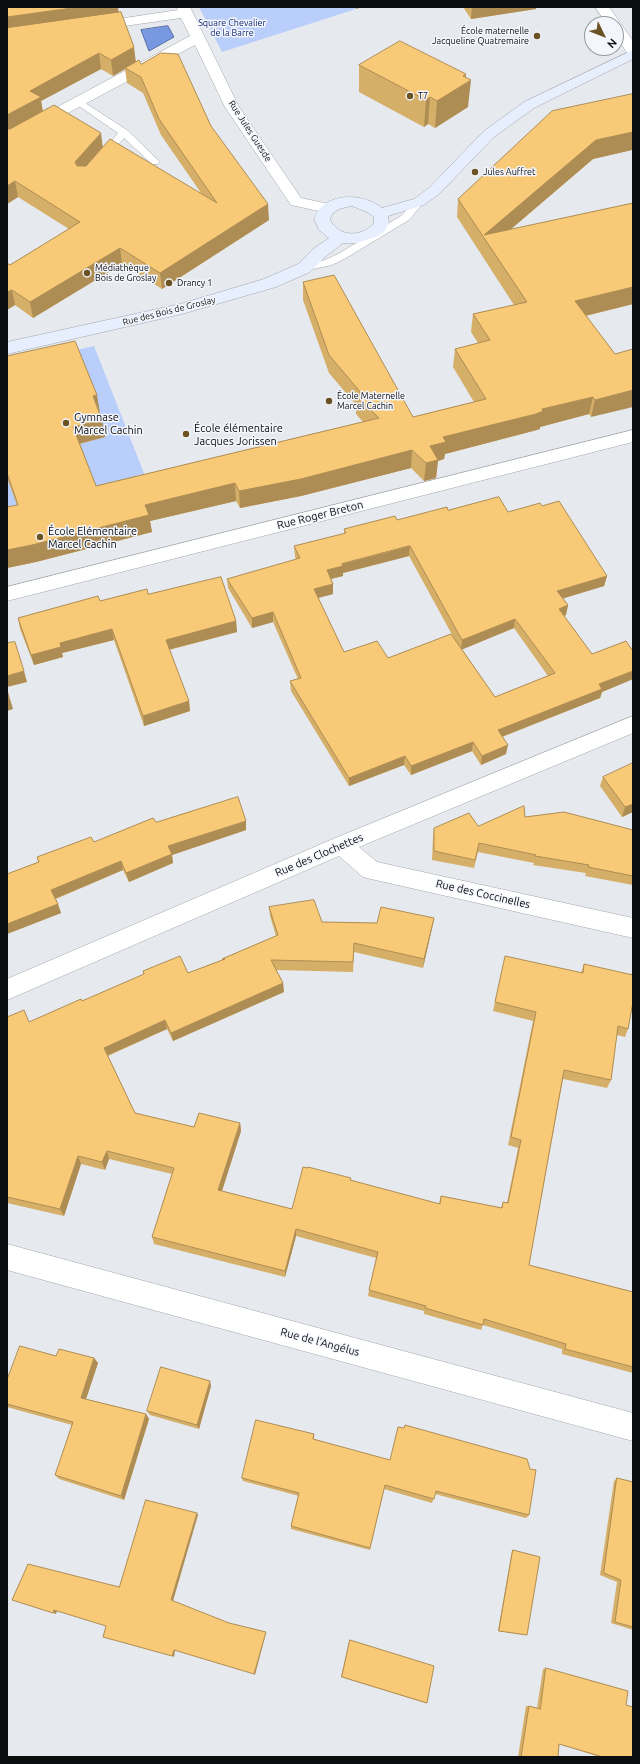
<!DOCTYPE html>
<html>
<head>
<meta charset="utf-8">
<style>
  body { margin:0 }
  #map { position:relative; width:640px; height:1764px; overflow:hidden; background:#e6e9ee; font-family:Ubuntu,sans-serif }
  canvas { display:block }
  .frame { position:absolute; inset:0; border:8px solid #0c0d0f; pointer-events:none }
  .north { position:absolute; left:584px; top:16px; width:40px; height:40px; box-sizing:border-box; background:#f3f6fc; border:1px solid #97999d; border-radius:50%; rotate:133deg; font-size:11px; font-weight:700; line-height:16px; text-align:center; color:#0c0d0f }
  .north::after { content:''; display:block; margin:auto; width:14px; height:18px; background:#6a5222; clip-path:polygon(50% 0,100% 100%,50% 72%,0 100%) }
</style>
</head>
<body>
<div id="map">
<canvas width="640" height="1764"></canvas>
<div class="frame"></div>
<div class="north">N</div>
</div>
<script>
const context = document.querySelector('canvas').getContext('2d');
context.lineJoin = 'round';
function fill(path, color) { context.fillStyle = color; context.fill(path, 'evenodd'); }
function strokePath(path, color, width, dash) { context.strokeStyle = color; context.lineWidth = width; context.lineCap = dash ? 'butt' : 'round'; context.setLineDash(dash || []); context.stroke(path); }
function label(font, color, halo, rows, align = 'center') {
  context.font = font + ' Ubuntu,sans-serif'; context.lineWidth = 3; context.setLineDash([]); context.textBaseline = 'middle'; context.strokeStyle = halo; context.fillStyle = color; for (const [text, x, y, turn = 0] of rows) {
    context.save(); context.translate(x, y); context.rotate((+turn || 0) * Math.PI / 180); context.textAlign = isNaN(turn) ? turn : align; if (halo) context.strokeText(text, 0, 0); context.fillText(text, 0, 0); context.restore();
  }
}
const green = new Path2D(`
  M199,7H354L356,9L222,52Z
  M94,346L147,481L7,514V366Z`);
const water = new Path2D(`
  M168,26L174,37L149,51L141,30Z`);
const lane = new Path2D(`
  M79,99L127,130L158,160L160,162L158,164H152L124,138L107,158H101L99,156L101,154L118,133L76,104L74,102Z
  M419,199L424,202L409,220L346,258L332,265L304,271L299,268L300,266L325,260L338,254L401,216L416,200Z`);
const street = new Path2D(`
  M176,7H190L239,107L301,198L334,205L336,208L334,211L328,213L291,205L225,107L195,45L12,143L7,144V134L190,36L181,18L96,30L91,29L89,26L91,23L178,10Z
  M595,7H609L633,41V55L628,54L616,36V24H607Z
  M633,430V442L7,601V587Z
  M633,716V733L359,847L377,862L633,918V938L371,879L363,877L339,856L7,1000V979L333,839Z
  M7,1244L633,1413V1441L7,1270Z`);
const secondary = new Path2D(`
  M633,50V59L534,108L494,137L439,194L424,205L388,216L389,223L384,232L376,237L356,243H343L325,257L310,272L276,287L182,314L7,354V342L180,304L264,279L298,264L313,249L329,238L319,230L314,219C323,192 362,192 382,208L414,199L429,188L484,131L524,102ZM352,206L367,212L374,217V223C362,238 337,237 330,219C333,209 342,208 352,206Z`);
const wall = new Path2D(`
  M7,7L119,12L136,62L141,64L211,126L269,220L162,289L122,264L33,318L15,305L7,310L10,265L69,229L18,197L7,204ZM101,69L113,76L125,69L127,83L143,93L161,135L201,193L103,147L43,111L41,101Z
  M463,7H536V9L471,19Z
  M359,65L466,78L468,107L435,128L428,124L424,127L359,92Z
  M633,94V151L632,150L593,159L510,230L633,203V304L586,316L615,354L591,417L589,414L540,427V429L533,431L445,454L444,459L438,461L436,478L424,481L411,468L301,496L240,508L236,501L150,521L152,532L36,562L7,568V507L17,505L7,478V356L100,413L105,437L80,444L96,486L363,422L356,414V405L329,373L303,300V282L413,417L474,402L453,367L455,349L478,343L471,332L473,314L514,305L457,217L458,199Z
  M542,506L607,576L604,586L563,598L568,605L566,615L564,616L592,654L633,651V679L602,692L600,698L502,737L506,754L481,765L472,751L411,775L404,765L349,786L291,691L290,681L298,679L273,622L252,628L228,588L227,579L296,560L295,556L294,546L344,534V529L397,520L448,510L508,512ZM409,556L455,640L388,658L344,652L318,598L333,594V584L331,579L343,576V573ZM514,628L548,676L495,697L462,649Z
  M100,601L236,621L237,632L169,650L189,701L190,711L144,726L114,640L62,653L63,657L34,665L20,629L18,618Z
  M603,777L633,812L622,817L600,786Z
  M525,817L633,830V885L585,876L586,873L533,865L534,863L478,852L474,868L432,860L433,837L434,828L478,826Z
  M156,822L246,830L172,855L173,863L129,882L123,870L56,899L61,913L7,934V874L38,862L37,857L94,842Z
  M269,907L322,922L377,923L434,918L432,928L423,968L354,952L353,972L276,970L283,983L284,992L173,1041L167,1029L108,1056L135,1113L194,1127L240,1123L241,1131L222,1191L292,1209L351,1178V1181L439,1204L441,1196L501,1208L503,1202L507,1203L518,1148L508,1145L533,1021L493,1011L503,965L581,973L584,964L631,975L633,970V1012L631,1011L628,1029L625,1037L617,1035L611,1080L607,1088L563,1079L529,1265L633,1292V1373L562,1354V1349L483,1325L481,1330L424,1314V1311L368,1296L369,1290L376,1258L296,1236L285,1277L154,1244L152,1237L172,1174L109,1159L105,1170L81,1164L64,1216L7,1203V1017L29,1022L82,1001L188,973L222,960V959L276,936L270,916Z
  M56,1356L94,1358L98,1363L86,1399L146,1414L149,1419L124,1500L59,1479L55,1475L72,1425L7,1407V1380Z
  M211,1386L199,1429L150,1415L147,1411Z
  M314,1434V1439L529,1515L526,1518L435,1494L432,1503L384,1489L370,1550L291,1529V1526L299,1496L243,1481L242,1478Z
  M633,1469V1630L611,1623L617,1582L600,1575L614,1481L617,1478L632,1482Z
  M513,1550L527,1635H526L498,1631L512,1551Z
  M350,1640L427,1703H425L341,1677Z
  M546,1668L626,1705L633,1757H600L559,1744L558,1757H518L526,1706H529L537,1708L543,1669Z`);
const shadedWall = new Path2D(`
  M79,7H118L119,17L7,33V17Z
  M356,7H363L356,9Z
  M472,7H536V9L471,19Z
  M134,47L136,63L125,68V69L113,76L111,60Z
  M99,53L101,69L41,101L43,113L7,132V115L30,91Z
  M466,74L465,84L471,80L468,107L435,128L437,101L463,76Z
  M430,97L428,124L424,127L426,100Z
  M633,132V145L632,150L593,159L490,247L484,235L596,140Z
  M101,133L103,149L78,178L75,162Z
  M15,181L18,197L7,204V186Z
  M268,204L269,220L162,289L160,273Z
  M120,248L122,264L33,318L30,302Z
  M633,287V304L572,319L575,301Z
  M12,290L15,305L7,310V292Z
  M633,390V407L591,417L595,400Z
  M97,395L100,413L93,396Z
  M593,397L589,414L540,427V429L533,431L445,454L444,459L438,461L436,478L424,481L426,463L430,446L443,437L542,409Z
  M102,420L105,437L77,444L73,427Z
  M412,450L411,468L301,496L240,508L239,491Z
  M235,483L236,501L150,521L152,532L36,562L7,568V550L145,505Z
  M410,546L409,556L343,573V576L326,580L327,570L342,564Z
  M607,576L604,586L555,601L557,591Z
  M333,584V594L314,599V589Z
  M568,605L566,615L557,619L559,609Z
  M273,612V622L252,628V618Z
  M515,619L514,628L461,650L462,640Z
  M236,621L237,632L167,650L166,640Z
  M112,629L114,640L62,653L63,657L34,665L31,655L60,643Z
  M24,671L27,682L7,687V676Z
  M633,671V679L602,692L600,698L496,739L498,730L599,684Z
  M7,689L13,709L7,711Z
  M189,701L190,711L144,726L143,716Z
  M473,742L472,751L411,775V766Z
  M508,745L506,754L481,765L482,756Z
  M405,756L404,765L349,786V778Z
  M633,804V812L622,817L625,807Z
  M246,821V830L172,855L173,863L129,882L126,873L168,846Z
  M121,861L123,870L54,899L51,890Z
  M58,904L61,913L7,934V924Z
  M434,918L432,928L423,968L424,959Z
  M283,983L284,992L173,1041L171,1033Z
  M165,1020L167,1029L106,1056L104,1048Z
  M240,1123L241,1131L220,1197L218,1190Z
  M107,1151L109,1159L105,1170L102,1162Z
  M78,1156L81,1164L64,1216L60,1209Z
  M296,1229V1236L285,1277V1271Z
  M94,1358L98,1363L85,1402L81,1398Z
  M210,1381L211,1386L199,1429L197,1425Z
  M146,1414L149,1419L124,1500L121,1496Z
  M197,1513L198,1515L173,1601L171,1600Z
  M54,1610L57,1611L56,1614L53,1613Z
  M266,1632V1633L255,1675L254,1674Z
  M174,1650L175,1651L174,1657L172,1656Z`);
const building = new Path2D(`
  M7,7H79L7,17Z
  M121,12L134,47L111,60L99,53L30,91L41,97L7,115V28Z
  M400,41L466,74L463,76L471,80L437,101L430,97L426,100L359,65Z
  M161,53L178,54L211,126L268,204L160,273L120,248L30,302L12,290L7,292V263L10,265L80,222L15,181L7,186V129H10L54,105L101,133L75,162L77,166H86L110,139L217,203L159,119L141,77L125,68L139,60L141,64Z
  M633,94V132L596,140L484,235L633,203V287L575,301L615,354L633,349V390L595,400L593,397L542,409L543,411L536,414L443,437L446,442L430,446L438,460L426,463L412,450L301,479L239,491L235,483L145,505L149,515L32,545L7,550V507L18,505L7,473V356L75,341L97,395L93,396L102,420L73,427L96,486L379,418L356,396L362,394L329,355L303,282L334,275L413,417L486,399L455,349L490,340L473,314L527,302L458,199L552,111Z
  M499,497L508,512L540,503L542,506L559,501L607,576L557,591L568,605L559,609L592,654L626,641L633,651V671L599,684L602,689L498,730L508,745L482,756L473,742L411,766L405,756L349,778L290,681L301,678L273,612L252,618L227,579L300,558L294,546L346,533L344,529L395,516L397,520L447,507L448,510ZM410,546L462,640L515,619L555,673L495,697L451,634L388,658L377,641L344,652L314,589L333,584L327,570L343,566L342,564Z
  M221,577L236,621L166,640L189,701L143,716L112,629L60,643L61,647L31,655L18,618L98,596L100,601L147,589L148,594Z
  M15,642L24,671L7,676V643Z
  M7,690L9,699L7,700Z
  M633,763V804L625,807L603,777Z
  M238,797L246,821L168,846L172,854L126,873L121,861L51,890L58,904L7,924V874L39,862L37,857L91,837L94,842L153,818L156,822Z
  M524,806L525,817L564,812L633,830V876L588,867L589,865L535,856L536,855L479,843L475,860L434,851V828L469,813L478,826Z
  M314,900L322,922L377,923L381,907L434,918L424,959L354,943L353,962L271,960L283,983L171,1033L165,1020L104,1048L135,1113L194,1127L199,1113L240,1123L218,1190L292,1209L303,1167L308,1168V1167L351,1178L350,1180L440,1204L441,1196L502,1208L503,1202L508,1203L521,1140L511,1137L536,1012L495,1002L505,956L583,973L584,964L633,975V1002L628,1029L618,1026L611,1080L564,1070L529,1265L633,1292V1367L565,1349L566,1344L484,1319L483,1325L425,1308L426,1306L369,1290L378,1252L296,1229L285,1271L152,1237L174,1168L107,1151L102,1162L78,1156L60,1209L7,1197V1017L24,1010L29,1022L81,999L82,1001L144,974L143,971L180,956L188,973L225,959H222L278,935L269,907Z
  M20,1346L56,1356L59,1349L94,1358L81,1398L146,1414L121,1496L55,1475L73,1422L7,1404V1380Z
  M161,1367L210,1381L197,1425L147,1411Z
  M256,1420L314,1434L313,1439L390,1460L398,1427L404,1428L405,1425L527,1459L530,1469L536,1470L529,1515L436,1491L434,1499L385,1485L370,1548L291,1526L299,1493L242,1478Z
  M617,1478L633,1482V1627L615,1622L621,1580L604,1573Z
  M146,1500L197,1513L171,1600L229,1623L266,1632L254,1674L174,1650L172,1656L103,1637L106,1626L54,1610L53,1613L12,1600L28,1564L119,1587Z
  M513,1550L540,1557L527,1635L499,1631Z
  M350,1640L434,1666L427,1703L342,1677Z
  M546,1668L628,1691L626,1705L633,1707V1757H603L559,1744L558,1757H521L529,1706L540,1709Z`);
const markers = [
  [537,36,4,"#6a5222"],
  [410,96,4,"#6a5222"],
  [475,172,4,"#6a5222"],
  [87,273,4,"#6a5222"],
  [169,283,4,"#6a5222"],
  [329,401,4,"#6a5222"],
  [66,423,4,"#6a5222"],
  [186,434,4,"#6a5222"],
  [40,537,4,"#6a5222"]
];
const farParknames = [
  ["Square Chevalier",232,23],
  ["de la Barre",232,33]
];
const farPoinames = [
  ["École maternelle",529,31,"right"],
  ["Jacqueline Quatremaire",529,41,"right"],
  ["T7",418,96],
  ["Jules Auffret",483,172],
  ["Médiathèque",95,268],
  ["Bois de Groslay",95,278],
  ["Drancy 1",177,283],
  ["École Maternelle",337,396],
  ["Marcel Cachin",337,406]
];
const farStreetnames = [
  ["Rue Jules Guesde",250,131,57],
  ["Rue des Bois de Groslay",169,311,-14]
];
const poiNames = [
  ["Gymnase",74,417],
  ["Marcel Cachin",74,430],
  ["École élémentaire",194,428],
  ["Jacques Jorissen",194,441],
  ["École Elémentaire",48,531],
  ["Marcel Cachin",48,544]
];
const streetNames = [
  ["Rue Roger Breton",320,515,-14],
  ["Rue des Clochettes",319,855,-23],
  ["Rue des Coccinelles",483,894,13],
  ["Rue de l'Angélus",320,1342,15]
];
fill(green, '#b9cefa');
fill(water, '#7899e2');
strokePath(water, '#586fa3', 1);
strokePath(lane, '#a2a5aa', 1);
strokePath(street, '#a2a5aa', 1);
strokePath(secondary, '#a2a5aa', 1);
fill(lane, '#fff');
fill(street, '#fff');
fill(secondary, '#e7eefe');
fill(wall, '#d5ae67');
fill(shadedWall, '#ae8d54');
fill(building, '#f8ca78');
strokePath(building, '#ae8d54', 1);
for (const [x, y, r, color] of markers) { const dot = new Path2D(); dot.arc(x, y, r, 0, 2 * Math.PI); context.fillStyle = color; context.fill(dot); strokePath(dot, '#f3f6fc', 1.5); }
label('9px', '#071e71', '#f3f6fc', farParknames);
label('9px', '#0c0d0f', '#f3f6fc', farPoinames, 'left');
label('9px', '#0c0d0f', '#f3f6fc', farStreetnames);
label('11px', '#0c0d0f', '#f3f6fc', poiNames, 'left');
label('11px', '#0c0d0f', '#f3f6fc', streetNames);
</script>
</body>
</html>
